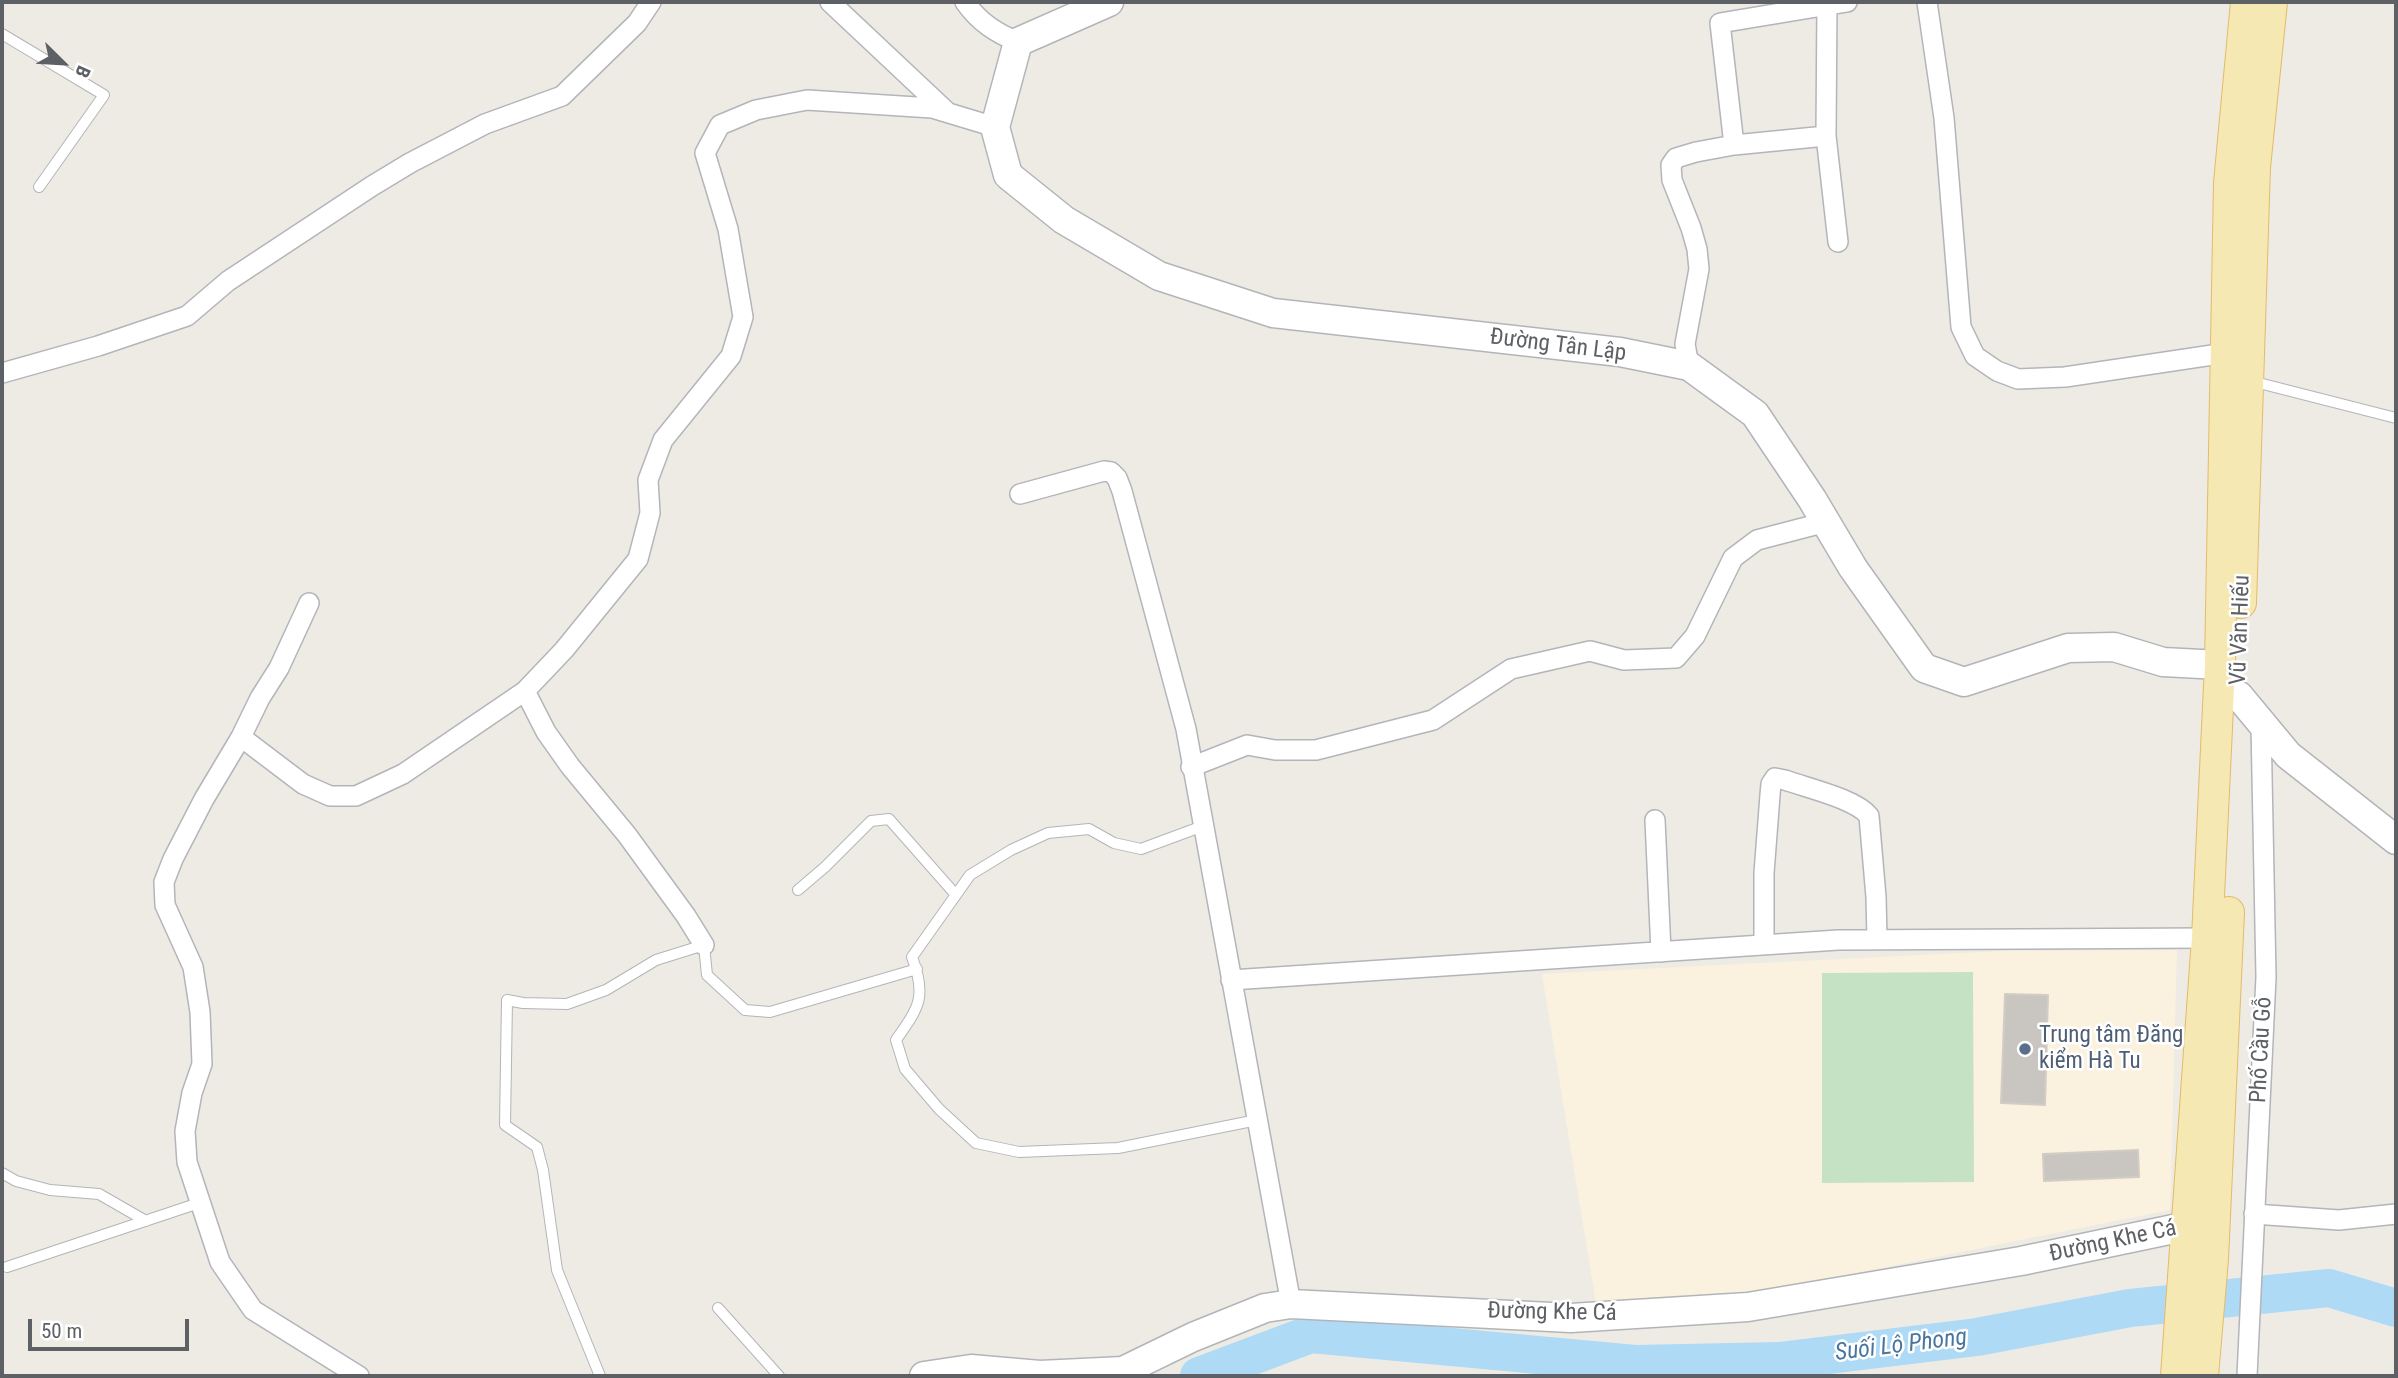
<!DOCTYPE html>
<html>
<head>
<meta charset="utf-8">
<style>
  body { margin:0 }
  #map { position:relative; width:2398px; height:1378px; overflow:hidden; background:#eeebe5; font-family:"Roboto Condensed",sans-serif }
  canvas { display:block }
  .frame { position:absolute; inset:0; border:4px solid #5d6064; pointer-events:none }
  .north { position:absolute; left:28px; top:28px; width:70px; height:70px; -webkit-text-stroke:5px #fff; paint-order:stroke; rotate:114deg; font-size:19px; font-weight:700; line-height:28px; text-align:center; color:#5d6064 }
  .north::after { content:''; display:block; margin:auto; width:24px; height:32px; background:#5d6064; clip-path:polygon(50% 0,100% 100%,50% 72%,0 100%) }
  .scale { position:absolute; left:28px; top:1319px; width:161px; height:32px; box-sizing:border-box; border:4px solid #5d6064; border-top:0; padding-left:9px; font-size:21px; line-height:24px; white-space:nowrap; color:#5d6064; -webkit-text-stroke:5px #fff; paint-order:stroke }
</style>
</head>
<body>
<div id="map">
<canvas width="2398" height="1378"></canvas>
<div class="frame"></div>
<div class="north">B</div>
<div class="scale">50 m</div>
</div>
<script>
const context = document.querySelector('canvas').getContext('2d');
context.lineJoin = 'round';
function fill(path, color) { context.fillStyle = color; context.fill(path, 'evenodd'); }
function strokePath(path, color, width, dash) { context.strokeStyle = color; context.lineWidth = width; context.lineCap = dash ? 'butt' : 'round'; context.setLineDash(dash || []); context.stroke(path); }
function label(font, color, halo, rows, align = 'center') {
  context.font = font + ' "Roboto Condensed",sans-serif'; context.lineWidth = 5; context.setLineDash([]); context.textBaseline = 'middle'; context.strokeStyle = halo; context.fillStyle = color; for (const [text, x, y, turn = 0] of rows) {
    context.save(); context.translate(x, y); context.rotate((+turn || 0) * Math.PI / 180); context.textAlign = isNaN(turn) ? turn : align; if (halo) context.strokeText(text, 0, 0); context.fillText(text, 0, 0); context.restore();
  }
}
const commercial = new Path2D(`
  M2177,950L2170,1210L1787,1287L1660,1301L1596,1303L1542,974L2001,951Z`);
const green = new Path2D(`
  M1973,972L1974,1182L1822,1183V973Z`);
const river = new Path2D(`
  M1199,1376L1311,1334L1635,1364L1779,1361L1977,1337L2130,1308L2329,1288L2396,1308`);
const building = new Path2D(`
  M2005,994L2048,995L2045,1105L2001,1103Z
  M2138,1150L2139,1177L2044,1181L2043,1154Z`);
const lane = new Path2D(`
  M2,34L104,95L39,187
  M2251,381L2396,418
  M1203,826L1141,849L1114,843L1089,829L1048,833L1011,850L970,875L912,957C927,997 919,1007 896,1040L905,1069L939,1109L976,1143L1019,1152L1118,1148L1257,1120
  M798,890L825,867L871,821L889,819L956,895
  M2,1173L16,1181L50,1190L99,1194L146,1221
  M7,1267L199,1203
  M718,1308L779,1376
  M600,1376L557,1270L543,1170L537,1147L505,1125L507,1000L523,1003L567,1004L606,990L656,960L704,945L707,975L745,1010L770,1012L917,969`);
const street = new Path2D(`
  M830,2L947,112
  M965,2C979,22 996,33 1018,42
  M1827,2L1826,136L1838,242
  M1927,2L1944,118L1961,327L1975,356L1997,371L2018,379L2065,377L2226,353
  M1734,145L1720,23L1847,2
  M1689,366L1685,344L1699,269L1697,249L1691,228L1672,180L1671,165L1676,158L1696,152L1734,145L1826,136
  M2,373L98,346L187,316L228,281L372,186L410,163L485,124L562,96L637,23L651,2
  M1020,494L1104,471L1111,472L1117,478L1122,491L1186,729L1291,1304
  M309,603L279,668L260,698L241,737L204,799L173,859L164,882L165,905L193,967L200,1012L202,1064L192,1093L185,1131L187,1162L220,1262L253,1310L359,1376
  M525,691L546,732L570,766L627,835L686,916L704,945
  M241,737L303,784L330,796H356L403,774L525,691L564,650L638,559L650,513L648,480L663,440L731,356L743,317L728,229L705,153L720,125L756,110L807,100L932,108L995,127
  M1191,767L1247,745L1275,750H1316L1433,720L1511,669L1590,651L1624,660L1676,658L1695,636L1733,558L1757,540L1826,522
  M1655,820L1661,952
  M1764,945V873L1770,795L1771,784L1775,778L1785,780C1807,788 1856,799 1869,816L1876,897L1877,939
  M1231,980L1838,940L2207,938
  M2254,1214L2339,1220L2396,1214
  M2247,1376L2266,977L2261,724`);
const secondary = new Path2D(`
  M1109,2L1018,42L995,127L1008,175L1064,220L1159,276L1273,313L1620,352L1689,366L1755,414L1812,499L1853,568L1924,668L1964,682L2068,648L2114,647L2163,662L2220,665
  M2239,696L2288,755L2396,840
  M924,1376L971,1369L1040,1375L1123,1371L1193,1337L1265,1308L1291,1304L1571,1318L1748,1307L2021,1261L2188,1226`);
const primary = new Path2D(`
  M2241,603L2255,167L2272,2
  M2176,1376L2207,938L2220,665L2229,183L2246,2
  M2203,1376L2213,1259L2229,912`);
const markers = [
  [2025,1049,7,"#5c6f8a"]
];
const streetNames = [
  ["Đường Tân Lập",1558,346,7],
  ["Vũ Văn Hiếu",2241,630,-88],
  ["Phố Cầu Gỗ",2262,1050,-87],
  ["Đường Khe Cá",2113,1242,-12],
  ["Đường Khe Cá",1552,1313,1]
];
const serviceNames = [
  ["Trung tâm Đăng",2039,1036],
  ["kiểm Hà Tu",2039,1062]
];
const waterNames = [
  ["Suối Lộ Phong",1901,1346,-7]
];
fill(commercial, '#faf2de');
fill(green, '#c6e2c5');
strokePath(river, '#aedaf6', 38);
fill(building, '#c9c6c2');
strokePath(building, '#d2cdc4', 2);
strokePath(lane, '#b2b5b9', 12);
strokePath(street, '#b2b5b9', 22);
strokePath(secondary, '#b2b5b8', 31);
strokePath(primary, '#e2bb6a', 32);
strokePath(lane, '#fff', 10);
strokePath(street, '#fff', 19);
strokePath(secondary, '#fff', 28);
strokePath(primary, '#f6e8b2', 30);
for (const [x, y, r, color] of markers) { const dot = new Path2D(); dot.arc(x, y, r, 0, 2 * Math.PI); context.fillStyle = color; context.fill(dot); strokePath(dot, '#fff', 2.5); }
label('23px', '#5d6064', '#fff', streetNames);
label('23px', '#4e5e75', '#fff', serviceNames, 'left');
label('italic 24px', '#49769e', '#fff', waterNames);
</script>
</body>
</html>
